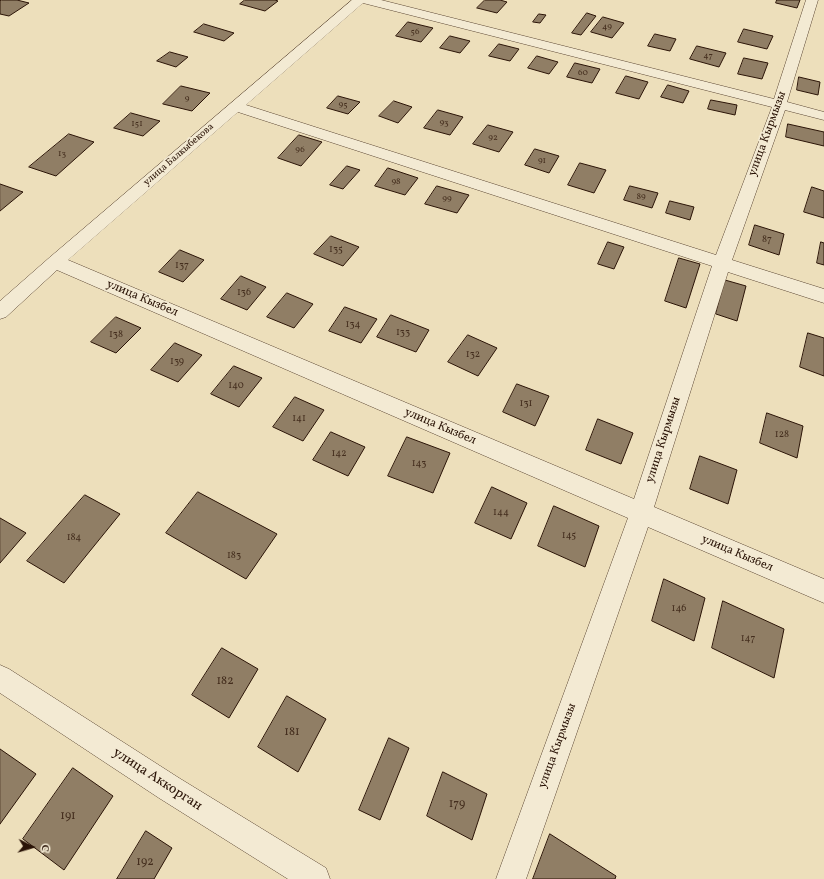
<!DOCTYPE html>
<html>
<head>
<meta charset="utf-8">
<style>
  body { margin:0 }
  #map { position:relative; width:824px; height:879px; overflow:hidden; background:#eddfbb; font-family:Vollkorn,serif }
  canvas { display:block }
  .north { position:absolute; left:12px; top:827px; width:40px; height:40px; -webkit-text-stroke:3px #f3ead3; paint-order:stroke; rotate:95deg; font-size:11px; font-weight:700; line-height:16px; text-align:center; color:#2b1407 }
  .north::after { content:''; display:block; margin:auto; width:14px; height:18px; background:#2b1407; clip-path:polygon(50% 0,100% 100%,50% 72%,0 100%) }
</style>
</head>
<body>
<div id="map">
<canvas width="824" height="879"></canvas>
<div class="north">С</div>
</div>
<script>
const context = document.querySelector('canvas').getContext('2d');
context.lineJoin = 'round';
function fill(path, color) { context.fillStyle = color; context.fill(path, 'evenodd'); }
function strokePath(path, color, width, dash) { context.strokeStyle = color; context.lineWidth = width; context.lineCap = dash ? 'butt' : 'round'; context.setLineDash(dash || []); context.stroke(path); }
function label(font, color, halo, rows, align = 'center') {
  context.font = font + ' Vollkorn,serif'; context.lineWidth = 3.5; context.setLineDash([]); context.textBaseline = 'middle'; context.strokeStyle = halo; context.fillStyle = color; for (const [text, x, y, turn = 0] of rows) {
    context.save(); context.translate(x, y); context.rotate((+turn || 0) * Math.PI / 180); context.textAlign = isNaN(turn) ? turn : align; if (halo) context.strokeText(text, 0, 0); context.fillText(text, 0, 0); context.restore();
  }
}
const building = new Path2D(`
  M2,0H17L29,3L9,16L0,14V1Z
  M245,0H275L278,1L265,11L240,4Z
  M485,0H500L507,2L497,13L477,8Z
  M777,0H800L797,8L776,3Z
  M587,13L596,16L581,35L572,33Z
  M539,14L546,15L540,23L533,22Z
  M603,17L624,23L612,38L591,32Z
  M408,22L433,28L421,42L396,36Z
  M204,24L234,33L224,41L194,32Z
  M744,29L773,36L767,49L738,42Z
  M655,34L676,39L670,51L648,46Z
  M450,36L470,41L460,53L440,48Z
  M499,44L519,49L510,61L489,56Z
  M697,46L726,53L719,67L690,59Z
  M170,52L188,57L176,67L157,61Z
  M537,56L558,62L549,74L528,68Z
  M744,58L768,63L762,79L738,74Z
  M575,63L600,69L592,83L567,77Z
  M626,76L648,82L639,99L616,93Z
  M799,77L820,82L818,95L797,90Z
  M668,85L689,91L683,103L661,97Z
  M181,86L210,93L192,111L163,104Z
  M338,96L360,102L348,114L327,108Z
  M711,100L737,105L735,115L708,109Z
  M394,101L412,107L398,123L379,116Z
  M438,110L463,117L450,135L424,128Z
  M131,113L160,121L143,136L114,128Z
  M788,124L824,132V146L786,137Z
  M488,125L513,132L499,152L473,144Z
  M69,134L94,142L56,176L29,167Z
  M299,135L322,142L301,166L278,158Z
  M535,149L559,156L549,173L525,165Z
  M580,163L606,170L594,193L568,185Z
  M347,166L360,170L343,189L330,185Z
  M388,168L418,178L405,195L375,186Z
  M0,184L23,192L0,211Z
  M437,186L469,195L457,213L425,204Z
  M630,186L658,193L652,208L624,200Z
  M812,187L824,191V218L804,212Z
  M670,201L694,207L690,220L666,213Z
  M755,225L784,234L779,255L749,245Z
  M331,236L359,247L343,266L314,254Z
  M608,242L624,247L614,269L598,264Z
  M821,242L824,243V265L817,263Z
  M180,250L204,260L183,282L159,272Z
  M679,258L700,264L686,308L665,301Z
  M241,276L266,287L247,310L221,299Z
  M725,280L746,286L737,321L716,314Z
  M287,293L313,304L294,328L267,317Z
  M345,307L377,319L361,343L329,331Z
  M391,315L429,330L416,352L377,337Z
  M116,317L141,328L116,353L91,342Z
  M808,333L824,338V376L800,367Z
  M468,335L497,348L478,376L448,362Z
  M175,343L202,355L178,382L151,370Z
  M234,366L262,378L239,407L211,394Z
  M517,384L549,396L535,426L503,412Z
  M295,397L324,410L303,441L273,427Z
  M767,413L803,426L797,458L760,443Z
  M598,419L633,433L621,464L586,450Z
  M331,432L365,447L348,476L313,460Z
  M407,437L450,453L433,493L388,476Z
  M700,456L737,470L728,504L690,489Z
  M492,487L527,503L511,539L475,523Z
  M198,492L277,534L246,579L166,533Z
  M85,495L120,514L64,583L27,561Z
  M554,506L599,526L585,567L538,546Z
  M0,518L26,533L0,563Z
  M664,579L705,598L694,641L652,621Z
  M723,601L784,629L774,678L712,648Z
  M222,648L258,669L229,718L192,695Z
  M287,696L326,719L298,772L258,747Z
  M389,738L409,748L380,820L359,810Z
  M0,749L36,774L0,824Z
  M73,768L113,796L64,870L23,839Z
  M443,772L487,794L472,840L427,816Z
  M146,831L172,848L154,879H117Z
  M550,834L616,876L615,879H533Z`);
const minor = new Path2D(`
  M352,0H381L774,99L806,0H818L787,102L824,112V120L785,110L732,260L824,289V303L728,272L654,507L824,579V603L648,527L526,879H496L628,518L57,270L6,317L0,319V301L49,258ZM363,3L772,107L716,255L246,105ZM238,112L712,266L634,499L68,260Z
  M0,665L9,669L179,778L326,868L330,879H288L159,798L0,693Z`);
const farNumbernames = [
  ["49",607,27],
  ["56",415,32],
  ["47",708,56],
  ["60",583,73],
  ["9",187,99],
  ["95",343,105],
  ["93",444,123],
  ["151",137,124],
  ["92",493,138],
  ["96",300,150],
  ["13",62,154],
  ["91",542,161],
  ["98",396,182],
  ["89",641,197],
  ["99",447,199]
];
const farStreetnames = [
  ["улица Балкыбекова",179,155,-41]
];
const numberNames = [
  ["87",767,240],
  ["135",336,250],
  ["137",182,266],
  ["136",244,293],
  ["134",353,325],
  ["133",403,333],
  ["138",116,335],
  ["132",473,355],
  ["139",177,362],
  ["140",236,386],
  ["131",526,404],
  ["141",299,419],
  ["128",782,435],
  ["142",339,454],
  ["143",419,464],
  ["144",501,513],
  ["145",569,536],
  ["184",74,538],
  ["183",234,556],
  ["146",679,609],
  ["147",748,639]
];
const streetNames = [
  ["улица Кырмызы",768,134,-70],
  ["улица Кызбел",142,299,23],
  ["улица Кызбел",440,427,23],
  ["улица Кырмызы",664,440,-72],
  ["улица Кызбел",737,554,23],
  ["улица Кырмызы",558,746,-70]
];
const nearNumbernames = [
  ["182",225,682],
  ["181",292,733],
  ["179",457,805],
  ["191",68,817],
  ["192",145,863]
];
const nearStreetnames = [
  ["улица Аккорган",157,780,33]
];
fill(building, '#907e65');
strokePath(building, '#2b1407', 1);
strokePath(minor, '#5c4734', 1);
fill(minor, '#f3ead3');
label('9px', '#442e1e', null, farNumbernames);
label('10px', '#2b1407', '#f3ead3', farStreetnames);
label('10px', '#442e1e', null, numberNames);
label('12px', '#2b1407', '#f3ead3', streetNames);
label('12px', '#442e1e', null, nearNumbernames);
label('14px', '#2b1407', '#f3ead3', nearStreetnames);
</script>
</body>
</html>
